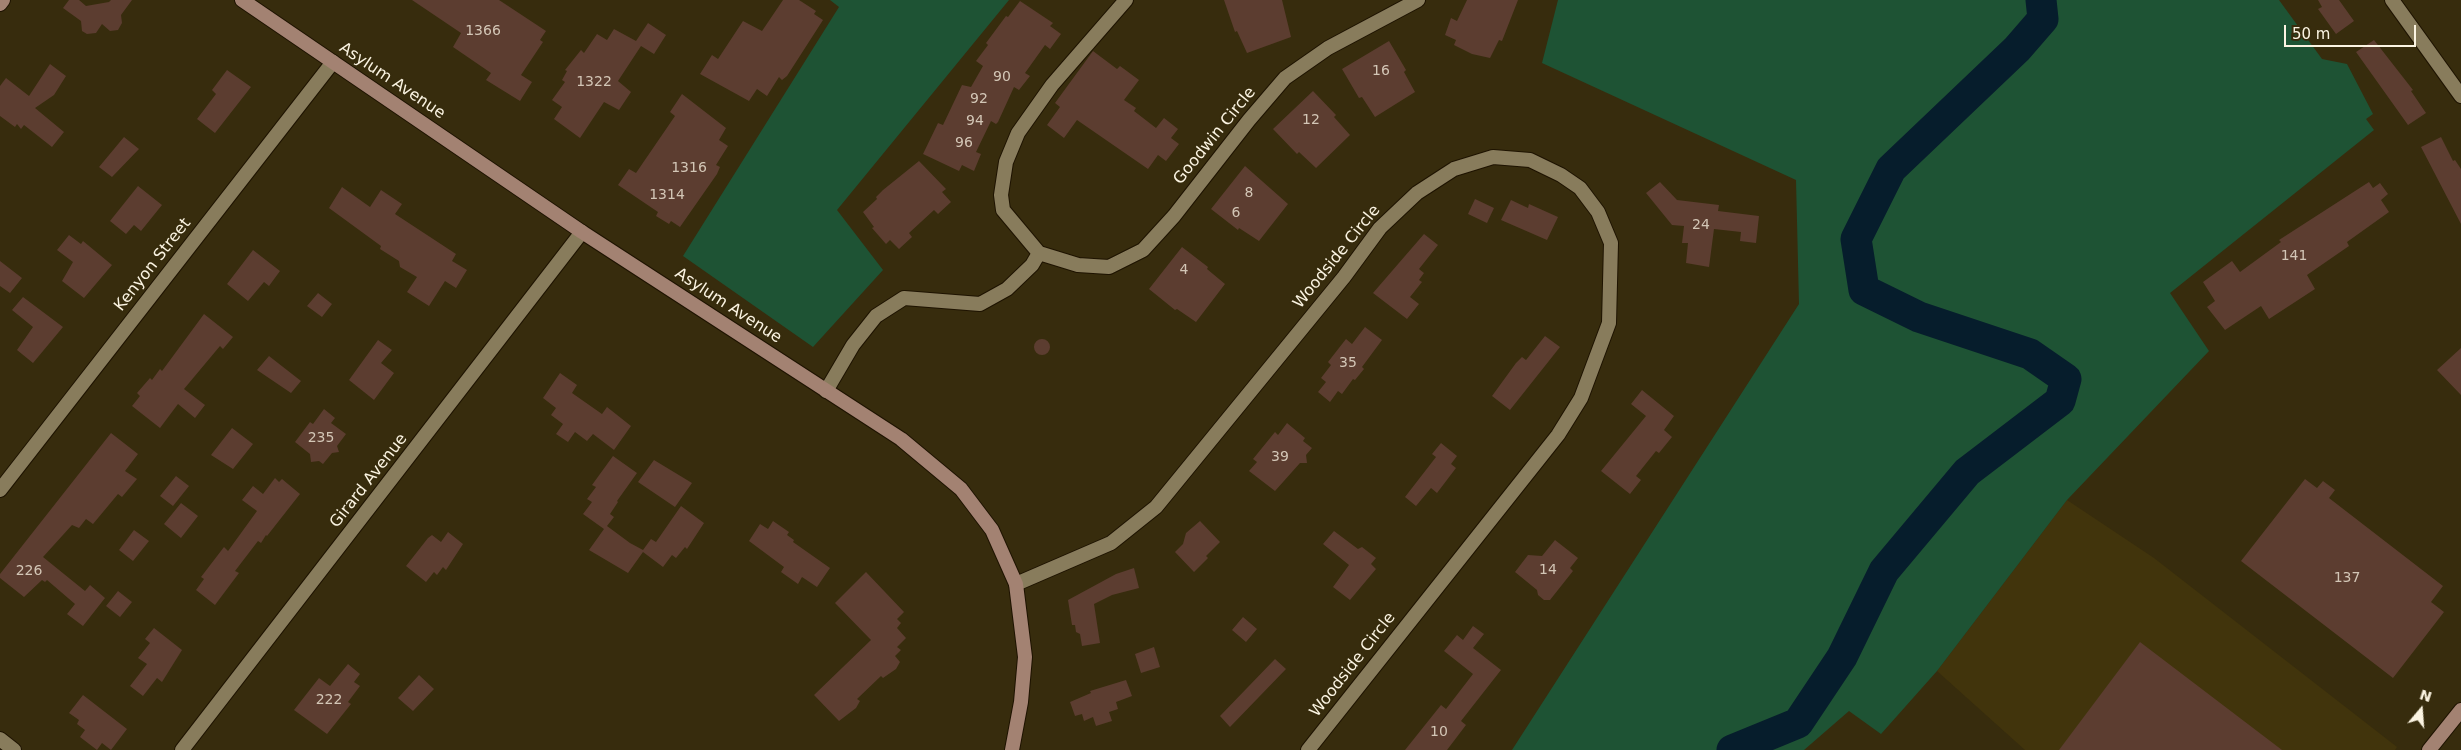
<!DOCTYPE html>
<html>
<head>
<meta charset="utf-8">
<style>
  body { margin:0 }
  #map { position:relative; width:2461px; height:750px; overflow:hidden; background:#372c0d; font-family:"DejaVu Sans",sans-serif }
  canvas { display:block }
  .north { position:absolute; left:2396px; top:685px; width:50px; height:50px; -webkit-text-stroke:4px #372c0d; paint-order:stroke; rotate:18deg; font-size:14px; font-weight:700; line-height:20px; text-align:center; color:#fbf4e2 }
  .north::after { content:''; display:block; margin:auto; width:18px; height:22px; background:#fbf4e2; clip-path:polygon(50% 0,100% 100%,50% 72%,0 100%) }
  .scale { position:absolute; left:2284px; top:25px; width:132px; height:22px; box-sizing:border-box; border:2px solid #fbf4e2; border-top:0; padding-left:6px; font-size:15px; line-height:18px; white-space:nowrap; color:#fbf4e2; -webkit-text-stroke:4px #372c0d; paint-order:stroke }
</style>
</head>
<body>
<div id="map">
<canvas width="2461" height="750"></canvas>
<div class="north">N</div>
<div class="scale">50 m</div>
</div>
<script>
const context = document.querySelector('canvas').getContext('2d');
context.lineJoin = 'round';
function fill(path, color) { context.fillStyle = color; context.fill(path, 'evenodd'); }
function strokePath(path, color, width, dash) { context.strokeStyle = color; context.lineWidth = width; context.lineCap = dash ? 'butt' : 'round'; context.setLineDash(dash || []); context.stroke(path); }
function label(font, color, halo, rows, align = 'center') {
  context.font = font + ' "DejaVu Sans",sans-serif'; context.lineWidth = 4; context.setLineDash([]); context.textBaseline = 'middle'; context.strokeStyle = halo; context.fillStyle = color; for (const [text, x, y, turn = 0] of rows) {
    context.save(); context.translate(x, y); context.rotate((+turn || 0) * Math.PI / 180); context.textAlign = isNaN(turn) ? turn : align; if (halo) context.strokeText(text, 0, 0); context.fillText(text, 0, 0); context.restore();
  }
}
const built = new Path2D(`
  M2067,500L2154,558L2397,747L2395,750H2025L1937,671Z`);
const green = new Path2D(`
  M830,0H1009L837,210L883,270L813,347L683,256L839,7Z
  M1558,0H2279L2322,59L2347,64L2373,114L2366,119L2374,130L2170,293L2209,351L2067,500L1937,671L1881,734L1849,711L1804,750H1512L1799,304L1796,180L1542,63Z`);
const river = new Path2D(`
  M1732,750L1798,723L1842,657L1884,571L1967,472L2060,401L2066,379L2030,354L1919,317L1864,290L1856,239L1891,169L2017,49L2043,19L2041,0`);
const building = new Path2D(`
  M69,0H79L86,6L109,2L111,0H132L121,15L122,23L118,30L110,31L102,24L96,33L87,34L82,31L81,21L63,8Z
  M412,0H499L546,31L540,40L543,42L521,75L532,82L520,101L486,80L491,73L453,47L461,33Z
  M783,0H799L816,11L814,14L823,20L787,76L782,80L779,77L767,96L757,89L749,101L700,74L712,55L718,59L743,21L762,31Z
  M1224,0H1282L1291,37L1247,53L1237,31L1235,32Z
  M1467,0H1518L1502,41L1499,40L1490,58L1472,54L1454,45L1456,40L1445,35L1451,18L1457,21Z
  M2318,0H2339L2354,21L2336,34L2318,9L2322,7Z
  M1020,1L1053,23L1050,26L1061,34L1050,49L1045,45L1025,73L1030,76L1019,90L1014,87L998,122L996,124L991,121L976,152L981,154L974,171L962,165L959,171L923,154L938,123L943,125L962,85L971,87L983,66L976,61L988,45L986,43L1006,16L1008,17Z
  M648,23L666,35L654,54L641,46L618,81L631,92L619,110L604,102L580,138L554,119L562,107L552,100L565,82L562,80L567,71L565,70L581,50L584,53L597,34L607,40L614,29L636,41Z
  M2374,40L2413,90L2411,91L2426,113L2408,125L2356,52Z
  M1389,41L1406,70L1404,72L1415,92L1375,117L1362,97L1359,98L1342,69Z
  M1093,51L1117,69L1120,66L1139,80L1124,100L1136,108L1134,111L1156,128L1164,118L1178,129L1171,138L1179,144L1166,161L1158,155L1148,169L1077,120L1064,138L1047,125L1060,107L1055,103Z
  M50,64L66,76L54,95L35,108L64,132L52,147L24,125L21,129L17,124L15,127L0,116V86L6,78L29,96Z
  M227,70L251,87L215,133L197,119L216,94L212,90Z
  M1313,91L1336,115L1334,117L1350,135L1316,168L1299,152L1297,154L1273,129Z
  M682,94L726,128L719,140L728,146L716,165L720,167L717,174L680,227L671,221L669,224L656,216L658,212L618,185L629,169L636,173L675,116L670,112Z
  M124,137L139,149L112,177L99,167Z
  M2441,137L2453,161L2455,160L2461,169V224L2421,147Z
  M919,161L946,189L942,192L951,202L938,214L934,210L909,233L912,237L899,249L890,240L886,244L872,228L874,227L863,212L877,199L876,197L883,190Z
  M1245,166L1288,204L1259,241L1239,228L1238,230L1211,209Z
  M1660,182L1677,200L1719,205L1718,211L1759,216L1756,243L1740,241L1741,232L1714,229L1709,267L1686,263L1688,243H1682L1684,226L1672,225L1646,193Z
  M2369,182L2373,188L2380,183L2388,194L2381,200L2389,212L2347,242L2349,246L2307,275L2315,289L2269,319L2261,306L2225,330L2207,307L2215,301L2203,282L2232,261L2240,272L2281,242L2279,240Z
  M138,186L162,205L141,231L134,225L126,234L110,221Z
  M342,187L370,207L381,190L402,204L395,214L456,254L452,261L467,270L456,288L445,281L429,306L407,292L417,277L400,267L399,261L380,249L381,246L329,208Z
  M1475,199L1494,208L1487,223L1468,214Z
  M1511,200L1528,208L1529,204L1558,217L1547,240L1501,220Z
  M1424,234L1438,245L1419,269L1424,273L1419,280L1422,282L1410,297L1419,304L1407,319L1373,293Z
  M69,235L81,244L83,241L112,265L84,298L62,281L73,262L57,250Z
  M1182,247L1208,267L1207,269L1225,284L1196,322L1177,309L1175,310L1149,289Z
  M253,250L280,271L269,286L264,282L248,301L227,284Z
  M0,261L22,278L10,293L0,286Z
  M318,293L332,304L322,317L307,306Z
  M23,297L63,327L33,363L17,350L33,327L12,310Z
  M204,314L233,337L223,349L220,346L184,389L205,405L195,418L178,404L160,428L132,406L140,396L137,393L150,378L152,380L160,369L162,371Z
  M1365,327L1382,340L1362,367L1364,369L1355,380L1353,379L1342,394L1338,391L1330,402L1318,392L1326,382L1321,378L1331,365L1328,362L1346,339L1352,344Z
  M1545,336L1560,347L1510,410L1492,396L1516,363L1522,357L1526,360Z
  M1034 347a8 8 0 1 1 16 0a8 8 0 1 1-16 0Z
  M378,340L392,350L381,363L394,373L374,400L349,380Z
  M2461,348V395L2437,370Z
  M269,356L301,381L291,393L257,370Z
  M560,373L577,385L572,393L602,414L607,407L631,426L614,450L593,434L587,441L575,432L568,442L556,434L563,424L551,415L556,408L543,398Z
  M1642,390L1674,416L1664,430L1672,437L1659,453L1656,451L1636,476L1641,480L1630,494L1601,471L1646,416L1631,404Z
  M324,409L335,418L331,423L346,434L337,446L339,452L332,453L323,464L319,461L311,462L310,454L295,442L310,422L313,424Z
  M1287,423L1305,438L1303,441L1312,448L1306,455L1307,463H1300L1275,491L1249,471L1257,462L1253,459L1275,432L1278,435Z
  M232,428L253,444L233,469L211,455Z
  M111,433L138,454L125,471L137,479L122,497L118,494L93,524L86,519L79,528L72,525L43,557L85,591L90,585L105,598L83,626L67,614L75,604L47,580L45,582L42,580L24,597L0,578V574Z
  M1441,443L1457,456L1451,464L1456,468L1437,493L1431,488L1416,506L1405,497L1436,457L1432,454Z
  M613,456L637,473L617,501L618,502L610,514L614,517L607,526L630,543L643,550L651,539L656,542L681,506L704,523L687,549L685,547L676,558L672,555L663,567L643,552L628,573L589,550L604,529L583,514L592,502L587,499L596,487L592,485Z
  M654,460L692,483L675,507L638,482Z
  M176,476L189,486L173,506L160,496Z
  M275,478L279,482L282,479L300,494L267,536L266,535L261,543L258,541L235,571L239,573L215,605L196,590L204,579L201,577L224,547L228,551L257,511L242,500L253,486L263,494Z
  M2305,479L2317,488L2323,481L2335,490L2329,498L2443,586L2431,602L2444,612L2393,678L2241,561Z
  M181,503L198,516L181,538L164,524Z
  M773,521L789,532L787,535L794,540L793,542L830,568L817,587L802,577L798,584L781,572L784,567L749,541L760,524L768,529Z
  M1200,521L1220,542L1206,556L1208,558L1194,572L1175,552L1183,544L1186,533Z
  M134,530L149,541L133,561L119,550Z
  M1334,531L1358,549L1362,547L1376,558L1371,564L1376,569L1350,600L1333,587L1349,565L1323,544Z
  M448,532L463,544L446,570L443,567L437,575L434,572L426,582L406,566L428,538L432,535L441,542Z
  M1555,540L1578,558L1570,568L1573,571L1550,600H1544L1538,595L1537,590L1515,572L1528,555L1542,556Z
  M1134,568L1139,588L1112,595L1094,604L1100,643L1082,646L1080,634L1076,632L1075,625H1072L1068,600L1116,574Z
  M866,572L904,612L897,619L901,623L897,628L906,638L897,647L901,650L895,656L900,662L896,669L883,678L881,676L857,699L860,701L856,708L839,721L814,695L871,640L835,603Z
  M118,591L132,602L120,617L106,606Z
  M1243,617L1257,629L1246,642L1232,630Z
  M1473,626L1484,634L1473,648L1501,670L1461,721L1466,725L1447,750H1405L1441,705L1446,709L1473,674L1444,651L1457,635L1463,640Z
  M154,628L182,650L162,682L157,678L143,696L130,686L147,664L138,658L150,643L145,639Z
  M2140,642L2282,750H2059Z
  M1154,647L1160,667L1141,673L1135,654Z
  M1275,659L1286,669L1230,727L1220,716Z
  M348,664L360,674L354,682L360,686L348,702L351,704L327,734L294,710L319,678L330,686Z
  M419,675L434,689L413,711L398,698Z
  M1126,680L1132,696L1116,702L1118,709L1109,712L1112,721L1096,726L1093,717L1084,721L1082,714L1075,716L1070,702L1091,693L1090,691Z
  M83,695L127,729L111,750L102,743L97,750L80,737L85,730L77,724L79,720L69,713Z`);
const minor = new Path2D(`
  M1126,0L1052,85L1018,133L1006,162L1001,195L1003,210L1039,253L1078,265L1109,267L1143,250L1174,216L1249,120L1285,78L1328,48L1418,0
  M2392,0L2461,96
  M826,391L853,345L876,316L904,298L980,304L1007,289L1032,265L1039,253
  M0,490L333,62
  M1016,584L1111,543L1156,507L1344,277L1380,228L1417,193L1454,169L1493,157L1530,160L1561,175L1580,188L1598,212L1611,243L1609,323L1581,398L1558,435L1308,750
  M0,739L14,750
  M182,750L582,232`);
const secondary = new Path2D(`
  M242,0L582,232L901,439L961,489L992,530L1016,584L1025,657L1021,702L1012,750
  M0,4L3,0
  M2429,750L2461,710`);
const numberNames = [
  ["1366",483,31],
  ["16",1381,71],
  ["90",1002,77],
  ["1322",594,82],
  ["92",979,99],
  ["12",1311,120],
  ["94",975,121],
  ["96",964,143],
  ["1316",689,168],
  ["8",1249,193],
  ["1314",667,195],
  ["6",1236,213],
  ["24",1701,225],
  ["141",2294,256],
  ["4",1184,270],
  ["35",1348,363],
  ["235",321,438],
  ["39",1280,457],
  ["14",1548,570],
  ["226",29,571],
  ["137",2347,578],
  ["222",329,700],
  ["10",1439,732]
];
const streetNames = [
  ["Asylum Avenue",392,81,34],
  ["Goodwin Circle",1215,136,-51],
  ["Woodside Circle",1337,257,-51],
  ["Kenyon Street",153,265,-52],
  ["Asylum Avenue",728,306,33],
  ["Girard Avenue",369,481,-52],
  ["Woodside Circle",1353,665,-52]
];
fill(built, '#41340c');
fill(green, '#1e5334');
strokePath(river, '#061d2c', 31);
fill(building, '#5c3d30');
strokePath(minor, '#1e1300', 16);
strokePath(secondary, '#1e1300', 16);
strokePath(minor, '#887c5c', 14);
strokePath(secondary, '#a38272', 14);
label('14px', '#d3c6b6', null, numberNames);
label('16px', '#fbf4e2', '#372c0d', streetNames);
</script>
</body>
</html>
